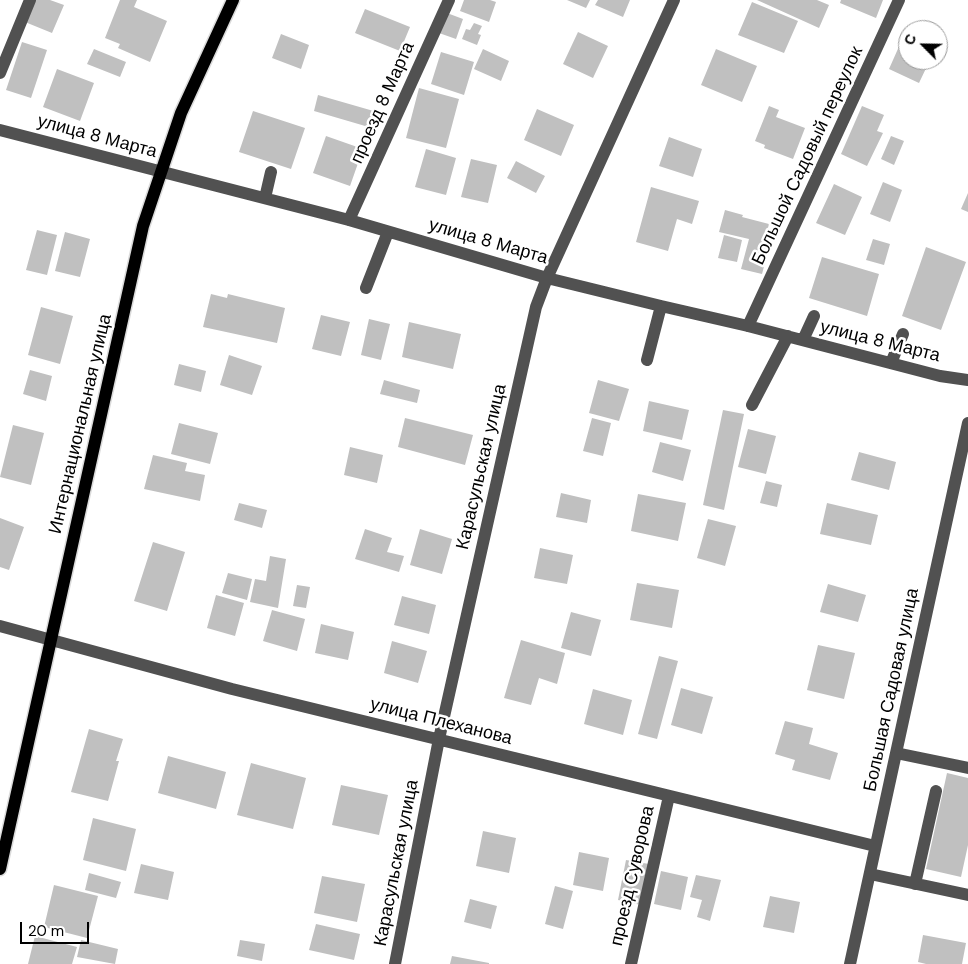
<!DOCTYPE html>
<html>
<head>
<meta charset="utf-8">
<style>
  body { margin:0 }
  #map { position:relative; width:968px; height:964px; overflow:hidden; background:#fff; font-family:"DM Sans",sans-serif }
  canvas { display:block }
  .north { position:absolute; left:898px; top:20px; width:50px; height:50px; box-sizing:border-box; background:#fff; border:1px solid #999; border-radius:50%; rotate:293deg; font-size:14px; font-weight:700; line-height:20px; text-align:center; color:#000 }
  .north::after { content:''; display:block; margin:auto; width:18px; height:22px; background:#000; clip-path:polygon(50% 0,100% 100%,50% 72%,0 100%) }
  .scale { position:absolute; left:20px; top:922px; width:69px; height:22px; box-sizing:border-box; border:2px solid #000; border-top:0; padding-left:6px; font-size:15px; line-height:18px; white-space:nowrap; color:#000; -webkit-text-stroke:4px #fff; paint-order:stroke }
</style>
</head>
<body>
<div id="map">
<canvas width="968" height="964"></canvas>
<div class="north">С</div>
<div class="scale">20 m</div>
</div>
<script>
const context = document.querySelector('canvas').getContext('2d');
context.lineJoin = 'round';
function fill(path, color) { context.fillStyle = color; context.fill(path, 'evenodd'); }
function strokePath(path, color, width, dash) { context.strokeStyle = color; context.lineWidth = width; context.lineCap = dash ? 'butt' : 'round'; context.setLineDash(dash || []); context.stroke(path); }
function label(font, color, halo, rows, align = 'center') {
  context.font = font + ' "DM Sans",sans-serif'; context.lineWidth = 5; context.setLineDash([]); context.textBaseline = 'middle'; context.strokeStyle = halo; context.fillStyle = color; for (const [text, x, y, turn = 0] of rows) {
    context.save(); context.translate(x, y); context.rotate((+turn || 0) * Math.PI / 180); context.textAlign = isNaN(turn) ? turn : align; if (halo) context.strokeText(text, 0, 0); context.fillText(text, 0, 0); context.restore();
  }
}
const building = new Path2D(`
  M35,0H50L64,5L52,33L25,22Z
  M120,0H137L134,7L167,21L150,62L118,48L120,44L105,38Z
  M464,0H490L496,2L489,22L460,11Z
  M567,0H590L586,8Z
  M598,0H630L623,17L595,5Z
  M757,0H817L829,5L819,28Z
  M841,0H883L876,18L840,3Z
  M752,2L798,21L784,53L738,35Z
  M365,9L410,27L400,51L355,33Z
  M447,13L463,19L456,39L439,33Z
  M474,23L482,26L478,34L481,35L477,45L462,39L466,29L470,30Z
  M578,32L608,46L593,78L563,64Z
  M905,33L908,34V60H930L919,83L889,69Z
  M281,34L309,45L301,69L272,58Z
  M22,42L47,50L31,98L6,90Z
  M94,49L126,62L120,77L87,64Z
  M483,49L509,61L501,81L474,69Z
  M716,49L757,66L742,102L701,85Z
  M441,52L474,62L464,95L431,84Z
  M57,69L94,83L80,121L43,107Z
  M419,88L459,99L446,148L406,138Z
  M318,95L377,112L372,128L314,111Z
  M769,106L779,110L776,117L805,128L793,159L764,148L765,145L755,141Z
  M862,106L884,115L877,131L883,133L867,166L841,154Z
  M537,109L574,125L561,156L524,140Z
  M253,111L305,128L291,169L239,152Z
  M326,136L363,149L350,186L313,173Z
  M891,136L904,141L894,165L881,159Z
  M669,137L702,149L693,177L659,166Z
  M426,149L456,158L446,195L415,187Z
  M471,159L497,165L488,203L461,197Z
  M516,161L545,176L536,193L507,178Z
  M883,182L902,190L890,222L870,214Z
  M834,184L862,197L845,235L816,223Z
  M651,187L699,201L692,224L677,219L668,251L636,242Z
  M968,193V212L961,209Z
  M725,210L743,215L742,217L769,224L764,243L770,244L762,274L741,269L749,239L719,232Z
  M37,230L57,235L47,275L26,270Z
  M65,232L90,239L80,277L55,271Z
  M724,235L742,240L737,262L718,258Z
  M873,239L890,244L884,265L866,260Z
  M926,247L966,262L941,330L902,316Z
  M822,257L879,274L867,316L809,298Z
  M211,294L227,298L228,294L285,308L277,343L203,327Z
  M41,307L73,316L60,364L28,355Z
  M321,315L350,322L341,356L312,349Z
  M369,319L390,324L381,360L361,355Z
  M409,322L461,334L453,369L402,357Z
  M229,355L262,366L252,395L220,385Z
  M179,364L206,371L201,392L174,385Z
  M30,370L52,376L46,401L23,394Z
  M384,380L420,390L417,403L380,394Z
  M598,380L629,389L619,421L589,413Z
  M649,401L689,410L682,440L643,431Z
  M723,410L744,414L724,510L703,505Z
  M405,418L473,435L465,465L398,447Z
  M592,418L611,423L603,456L583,451Z
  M179,423L218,433L210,464L171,454Z
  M13,425L44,433L31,485L0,477Z
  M748,429L776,436L766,474L738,467Z
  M660,442L691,450L683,481L652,472Z
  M350,447L383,455L377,483L344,475Z
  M859,452L896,462L889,490L851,480Z
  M153,455L187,463L185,471L205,475L200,501L144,489Z
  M766,481L782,485L777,507L760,503Z
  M561,493L591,500L587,523L556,517Z
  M638,494L686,503L678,541L631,531Z
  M239,503L267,510L262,528L234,520Z
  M827,503L878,515L871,545L820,534Z
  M0,518L24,527L9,570L0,567Z
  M708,519L736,526L725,566L697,558Z
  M365,529L392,538L387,552L404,556L399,572L355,559Z
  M420,529L452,539L442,574L410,565Z
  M153,542L185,552L167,611L134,601Z
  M540,548L573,555L567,584L534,578Z
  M270,556L286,559L278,608L250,602L255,579L266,581Z
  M228,573L252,579L247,600L222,593Z
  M637,583L679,590L672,628L630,620Z
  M828,584L866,595L858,622L820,612Z
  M297,585L310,587L306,608L293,606Z
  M216,595L244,603L235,636L207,628Z
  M402,596L436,605L429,634L394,625Z
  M272,610L305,619L297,651L263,641Z
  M571,612L601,620L591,656L561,648Z
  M321,624L354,632L348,660L315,653Z
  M521,640L565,653L557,684L539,678L531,705L504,698Z
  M392,641L427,651L418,683L384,673Z
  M818,645L855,653L844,699L807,690Z
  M659,656L678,661L657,739L638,734Z
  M681,688L713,697L702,734L671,725Z
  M593,689L632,700L623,735L584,724Z
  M785,721L813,728L809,744L838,753L830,780L792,770L795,760L775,754Z
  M89,729L123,739L116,761H119L108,801L71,792Z
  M168,756L226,772L216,809L158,793Z
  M251,763L306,778L293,829L237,815Z
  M947,773L968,778V845L961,877L926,869Z
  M341,785L388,795L379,835L332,825Z
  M93,818L136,829L126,871L83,860Z
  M483,831L516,838L509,873L476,866Z
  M579,852L609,858L603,891L573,885Z
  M626,860L649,864L641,905L618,900Z
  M141,864L174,872L168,900L134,893Z
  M661,871L688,877L681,910L654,904Z
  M89,873L121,882L116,898L85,890Z
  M696,875L721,880L710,921L697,917L702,900L690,897Z
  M322,876L365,884L357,922L314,913Z
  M54,885L98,896L87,938L44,927Z
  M555,886L573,891L563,929L545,924Z
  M770,896L800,902L794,933L763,927Z
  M470,899L497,906L491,929L464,922Z
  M316,924L360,934L354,960L309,950Z
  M923,935L966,943L962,964H926L918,962Z
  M35,936L77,947L72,964H28Z
  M81,940L118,949L115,964L77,957Z
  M240,940L265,944L262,961L237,956Z
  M452,956L489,963V964H450Z`);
const minor = new Path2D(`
  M0,73L30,0
  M0,130L349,220L547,278L661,306L748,326L940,376L968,380
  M265,198L271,172
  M349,220L449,0
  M366,288L388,232
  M748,326L899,0
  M803,340L814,316
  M647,360L661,306
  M891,363L903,334
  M752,405L788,336
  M0,626L232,689L875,846
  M896,753L968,768
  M870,874L968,895
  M915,884L936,791
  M395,964L439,739L536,307L547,278L674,0
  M631,964L669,796
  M850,964L968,423`);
const major = new Path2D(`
  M0,869L143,226L181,113L233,0`);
const streetNames = [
  ["проезд 8 Марта",383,103,-66],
  ["улица 8 Марта",97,137,15],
  ["Большой Садовый переулок",808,156,-65],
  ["улица 8 Марта",488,242,16],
  ["улица 8 Марта",880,342,14],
  ["Интернациональная улица",81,424,-77],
  ["Карасульская улица",482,467,-77],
  ["Большая Садовая улица",892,690,-78],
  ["улица Плеханова",441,722,14],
  ["Карасульская улица",397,863,-79],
  ["проезд Суворова",633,876,-77]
];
fill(building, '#c0c0c0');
strokePath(major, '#dbdbdb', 15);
strokePath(minor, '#515151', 12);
strokePath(major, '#000', 12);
label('18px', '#000', '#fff', streetNames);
</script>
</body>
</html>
